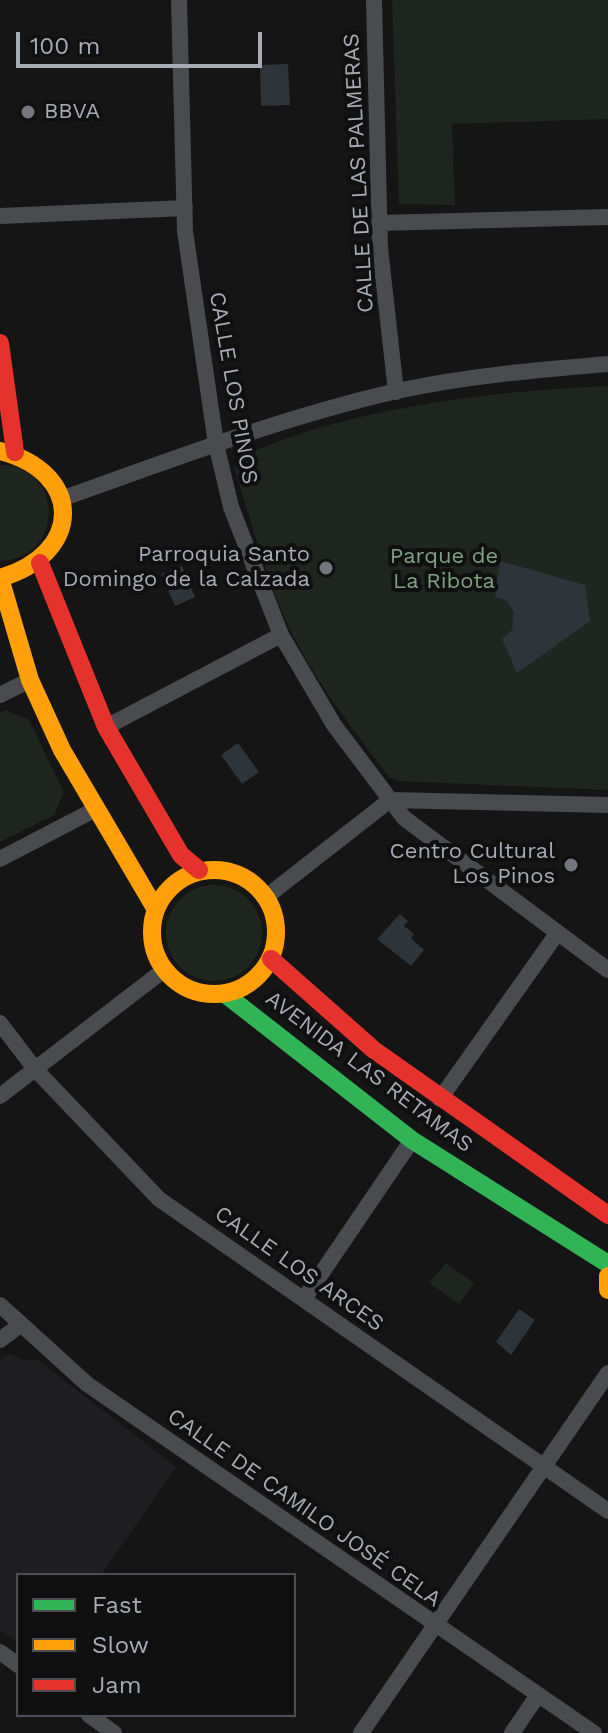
<!DOCTYPE html>
<html>
<head>
<meta charset="utf-8">
<style>
  body { margin:0 }
  #map { position:relative; width:608px; height:1733px; overflow:hidden; background:#151516; font-family:"Work Sans",sans-serif }
  canvas { display:block }
  .legend { position:absolute; left:16px; top:1573px; width:280px; height:144px; box-sizing:border-box; background:#101011; border:2px solid #4c4e53; margin:0; padding:10px 14px; list-style:none; font-size:24px; color:#a7abb6 }
  .legend li { display:flex; align-items:center; gap:16px; height:40px }
  .legend b { width:40px; border:2px solid #4c4e53 }
  .scale { position:absolute; left:16px; top:32px; width:246px; height:36px; box-sizing:border-box; border:4px solid #a7abb6; border-top:0; padding-left:10px; font-size:24px; line-height:28px; white-space:nowrap; color:#a7abb6; -webkit-text-stroke:6px #101011; paint-order:stroke }
</style>
</head>
<body>
<div id="map">
<canvas width="608" height="1733"></canvas>
<ul class="legend">
<li><b style="height:10px;background:#30b455"></b>Fast</li>
<li><b style="height:10px;background:#ff9f0a"></b>Slow</li>
<li><b style="height:10px;background:#e5322d"></b>Jam</li>
</ul>
<div class="scale">100 m</div>
</div>
<script>
const context = document.querySelector('canvas').getContext('2d');
context.lineJoin = 'round';
function fill(path, color) { context.fillStyle = color; context.fill(path, 'evenodd'); }
function strokePath(path, color, width, dash) { context.strokeStyle = color; context.lineWidth = width; context.lineCap = dash ? 'butt' : 'round'; context.setLineDash(dash || []); context.stroke(path); }
function label(font, color, halo, rows, align = 'center') {
  context.font = font + ' "Work Sans",sans-serif'; context.lineWidth = 8; context.setLineDash([]); context.textBaseline = 'middle'; context.strokeStyle = halo; context.fillStyle = color; for (const [text, x, y, turn = 0] of rows) {
    context.save(); context.translate(x, y); context.rotate((+turn || 0) * Math.PI / 180); context.textAlign = isNaN(turn) ? turn : align; if (halo) context.strokeText(text, 0, 0); context.fillText(text, 0, 0); context.restore();
  }
}
const built = new Path2D(`
  M10,1353L22,1360H38L176,1467L101,1575H18V1642L0,1630V1360Z`);
const green = new Path2D(`
  M392,0H608V119L452,124L455,205L399,204Z
  M608,386V790L398,781L389,777C348,723 305,668 279,605C262,561 249,515 235,470L239,458C344,408 493,391 608,386Z
  M0,465C63,463 67,559 0,561Z
  M5,710L29,720L64,792L54,815L0,842V713Z
  M166 933a48 48 0 1 1 96 0a48 48 0 1 1-96 0Z
  M446,1263L474,1283L459,1304L429,1283Z`);
const water = new Path2D(`
  M288,64L290,105L261,106L260,65Z
  M500,561L585,585L590,621L517,673L502,639L512,630L514,612L506,600L495,597Z
  M182,566L195,597L175,606L161,574Z
  M238,743L259,772L242,784L221,755Z
  M400,914L408,921L404,926L414,934L411,938L424,950L411,966L377,939Z
  M519,1309L535,1320L511,1355L496,1342Z`);
const street = new Path2D(`
  M179,0L185,231L216,444L231,507L281,635L334,725L404,818L608,970
  M374,0L380,248L396,392
  M0,216L185,208
  M379,223L608,217
  M61,499C171,460 283,417 397,391C466,376 537,370 608,364
  M0,695L30,680
  M106,727L281,635
  M0,859L94,810
  M266,897L390,800L608,805
  M0,1023L35,1069L159,1199L608,1511
  M0,1096L164,970
  M440,1099L556,935
  M304,1299L412,1140
  M0,1305L87,1384L594,1733
  M0,1340L20,1325
  M0,1652L18,1665
  M89,1715L114,1733
  M361,1733L608,1373
  M512,1733L538,1695`);
const fast = new Path2D(`
  M225,994L412,1140L608,1264`);
const slow = new Path2D(`
  M0,451C85,473 83,554 0,578
  M0,578L30,680L62,750L155,908
  M152 932a62 62 0 1 1 124 0a62 62 0 1 1-124 0Z
  M608,1276V1290`);
const jam = new Path2D(`
  M0,343L15,452
  M40,563L106,727L181,855L199,870
  M271,959L374,1050L608,1215`);
const markers = [
  [28,112,8,"#74767e"],
  [326,568,8,"#74767e"],
  [571,865,8,"#74767e"]
];
const poiNames = [
  ["BBVA",44,112,"left"],
  ["Parroquia Santo",310,555],
  ["Domingo de la Calzada",310,580],
  ["Centro Cultural",555,852],
  ["Los Pinos",555,877]
];
const streetNames = [
  ["CALLE DE LAS PALMERAS",359,173,-93],
  ["CALLE LOS PINOS",233,388,80],
  ["AVENIDA LAS RETAMAS",369,1072,37],
  ["CALLE LOS ARCES",299,1269,35],
  ["CALLE DE CAMILO JOSÉ CELA",304,1508,35]
];
const parkNames = [
  ["Parque de",444,557],
  ["La Ribota",444,582]
];
fill(built, '#1f1f21');
fill(green, '#1f2620');
fill(water, '#2d343a');
strokePath(street, '#4a4b4e', 16);
strokePath(fast, '#30b455', 18);
strokePath(slow, '#ff9f0a', 18);
strokePath(jam, '#e5322d', 18);
for (const [x, y, r, color] of markers) { const dot = new Path2D(); dot.arc(x, y, r, 0, 2 * Math.PI); context.fillStyle = color; context.fill(dot); strokePath(dot, '#101011', 3); }
label('22px', '#a7abb6', '#101011', poiNames, 'right');
label('22px', '#a7abb6', '#101011', streetNames);
label('22px', '#7fa082', '#101011', parkNames);
</script>
</body>
</html>
